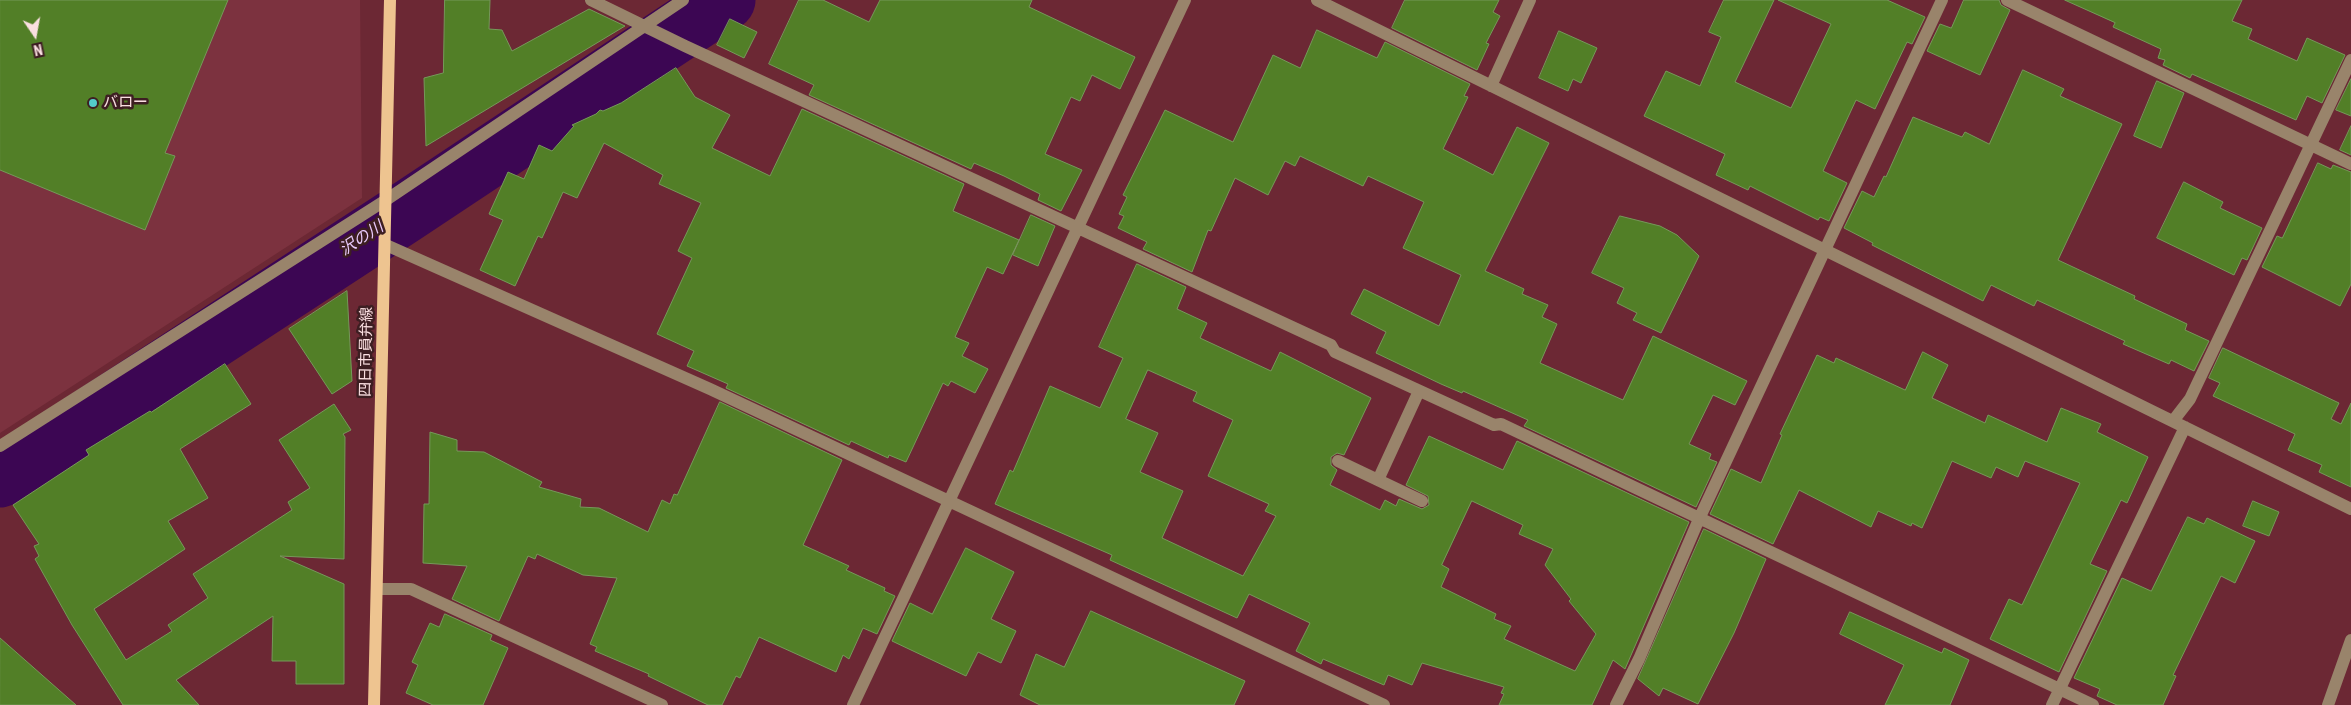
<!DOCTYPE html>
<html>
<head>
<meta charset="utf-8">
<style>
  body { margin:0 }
  #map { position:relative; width:2351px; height:705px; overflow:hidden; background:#6c2834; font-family:"Roboto Condensed",sans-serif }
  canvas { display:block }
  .north { position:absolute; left:10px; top:10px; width:50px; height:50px; -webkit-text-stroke:4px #3d1e22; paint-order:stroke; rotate:168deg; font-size:14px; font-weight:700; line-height:20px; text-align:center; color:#fadfe1 }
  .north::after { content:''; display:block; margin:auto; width:18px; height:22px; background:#fadfe1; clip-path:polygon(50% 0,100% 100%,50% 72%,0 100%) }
</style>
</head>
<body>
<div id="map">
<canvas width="2351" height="705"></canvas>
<div class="north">N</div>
</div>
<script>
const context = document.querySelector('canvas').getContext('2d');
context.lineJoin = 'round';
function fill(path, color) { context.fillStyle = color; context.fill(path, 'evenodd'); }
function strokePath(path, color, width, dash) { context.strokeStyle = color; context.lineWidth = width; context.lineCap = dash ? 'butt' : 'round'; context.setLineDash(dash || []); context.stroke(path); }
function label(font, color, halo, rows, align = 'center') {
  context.font = font + ' "Roboto Condensed","Noto Sans JP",sans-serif'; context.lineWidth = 5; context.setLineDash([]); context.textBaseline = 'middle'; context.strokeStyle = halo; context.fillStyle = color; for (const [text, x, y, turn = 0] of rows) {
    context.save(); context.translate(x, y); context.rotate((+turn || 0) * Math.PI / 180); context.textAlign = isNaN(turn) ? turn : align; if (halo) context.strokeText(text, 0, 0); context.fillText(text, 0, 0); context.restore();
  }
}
const built = new Path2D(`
  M0,0H360L362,198L0,433Z`);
const river = new Path2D(`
  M0,477L403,214L725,0`);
const building = new Path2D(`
  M0,0H228L165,153L175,156L145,230L0,170Z
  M445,0H490L489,29L502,30L512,51L589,9L625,26L426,146L424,78L443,73Z
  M799,0H823L869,22L880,0H1032L1029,7L1135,57L1120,89L1092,75L1080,101L1071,97L1045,154L1082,170L1061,211L1038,200L1040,194L1004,176L974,163L971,169L809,95L814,85L769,64Z
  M1405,0H1499L1493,12L1500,16L1486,43L1489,44L1477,70L1392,28Z
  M1724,0H1774L1735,82L1791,108L1831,24L1778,0H1887L1925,17L1912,44L1907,42L1875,109L1856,100L1823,171L1847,183L1829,221L1820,217L1818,220L1750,186L1748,190L1716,175L1725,154L1644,116L1666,71L1700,86L1721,37L1709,32Z
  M1964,0H1999L2001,5L2010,10L1980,75L1927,51L1940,24L1951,28Z
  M2065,0H2242L2232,21L2252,29L2248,39L2297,61L2307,38L2345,55L2322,103L2307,96L2296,120L2192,74L2190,78L2163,65L2165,60L2158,58L2161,49L2113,27L2115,23Z
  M730,19L757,32L744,58L717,45Z
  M1317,30L1377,58L1385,42L1470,84L1464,96L1468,97L1443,149L1493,175L1517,127L1549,143L1485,271L1524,289L1522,294L1548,305L1542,317L1557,324L1540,363L1623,400L1653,336L1747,381L1735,405L1713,395L1689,444L1711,454L1709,459L1717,462L1696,507L1524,426L1528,420L1463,391L1462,393L1441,384L1376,353L1386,332L1351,314L1364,289L1439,326L1461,275L1403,248L1424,202L1368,176L1363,186L1300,156L1295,166L1285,161L1268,195L1235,178L1211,231L1208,230L1192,272L1143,249L1147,242L1118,228L1124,216L1119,214L1127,197L1123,195L1165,110L1233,142L1273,55L1300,68Z
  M1559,31L1597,48L1581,83L1573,79L1568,91L1539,78Z
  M676,68L695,97L730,115L712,148L770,176L802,109L964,184L953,211L1019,240L1003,274L987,267L955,337L969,343L962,356L988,369L975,393L951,381L948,386L943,383L906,462L889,455L888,458L851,441L849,445L726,388L728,384L687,366L694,351L657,334L692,258L678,251L701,203L659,184L663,175L604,143L577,198L563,192L542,238L538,236L515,286L480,270L503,220L489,214L508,172L524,179L539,145L552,151L574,126L572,125L596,114L600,110L603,111L621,103Z
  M2023,70L2064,89L2060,96L2122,124L2058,260L2135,296L2134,299L2187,324L2185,330L2209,341L2194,371L2171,360L2169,364L2123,344L2125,341L2037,300L2034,306L1991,285L1983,301L1872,245L1873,243L1844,228L1862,191L1874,197L1884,176L1886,177L1913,117L1962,137L1965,132L1989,144Z
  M2351,79V116L2336,110Z
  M2157,81L2184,93L2161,148L2134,136Z
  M2351,126V155L2340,150Z
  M2318,163L2331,169L2333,165L2351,172V284L2340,306L2262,267L2277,236L2282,238Z
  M2184,182L2223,202L2220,208L2262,228L2247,260L2242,258L2234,275L2157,238Z
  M1031,215L1055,226L1038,266L1013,255Z
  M1620,216L1660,226L1677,235L1699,256L1661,333L1633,320L1637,313L1617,303L1624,288L1592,273Z
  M1137,264L1186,287L1177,309L1207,323L1200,338L1271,371L1280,352L1371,398L1344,455L1337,453L1331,457V465L1337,470L1330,485L1380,510L1385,500L1396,506L1399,499L1422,509L1429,505L1428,496L1406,485L1429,436L1503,470L1517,441L1689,522L1625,669L1613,660L1592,705H1499L1504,694L1501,693L1504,687L1422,663L1412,685L1388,675L1384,685L1323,659L1321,664L1296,651L1310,623L1249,594L1237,618L1110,560L1112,555L995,504L1010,470L1013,472L1050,386L1100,408L1123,358L1099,347ZM1148,370L1197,392L1193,401L1233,420L1208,476L1269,504L1265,511L1276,516L1243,576L1162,538L1183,491L1140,472L1158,433L1126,419ZM1472,501L1523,525L1519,534L1553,549L1545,565L1571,599L1569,601L1596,634L1575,671L1504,639L1511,626L1494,619L1496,614L1441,587L1449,569L1442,565Z
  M347,291L352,381L332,394L289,329Z
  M2223,348L2339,403L2331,419L2341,424L2351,403V487L2319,472L2322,465L2288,450L2295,434L2213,396L2220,383L2209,378Z
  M1923,352L1948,365L1932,398L1985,423L1988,415L2047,442L2061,408L2101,424L2097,432L2148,457L2127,503L2121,500L2090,564L2107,571L2059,672L1990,639L2009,599L2022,605L2080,483L2025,461L2018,477L1996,467L1991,478L1952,461L1922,528L1912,523L1911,526L1878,511L1871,527L1799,490L1773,544L1710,514L1731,469L1761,483L1782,435L1780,434L1817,355L1834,363L1836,358L1905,390Z
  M225,364L251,404L180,449L208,498L168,521L185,549L94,609L126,660L172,631L168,625L208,598L193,574L292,510L288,502L310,488L279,440L334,404L351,430L343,434L345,437L344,559L280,556L344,584V684H296V661H272L273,616L176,680L199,705H123L72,625L35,559L39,556L34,546L39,544L13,505L89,455L86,450L150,411L151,412Z
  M720,402L842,460L803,545L849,566L846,570L885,588L884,591L895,596L877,634L863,628L849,659L843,655L836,672L759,637L740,678L736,676L722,705H708L648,676L649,674L595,651L597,647L590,644L617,578L583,575L537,554L535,559L528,556L499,621L452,599L467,566L423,563L424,504H429L430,432L457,440V451L484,452L542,482L539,487L581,499L580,507L599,508L648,532L662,500L670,504L674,494L677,495Z
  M2253,501L2279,512L2269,536L2243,526Z
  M2188,517L2204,524L2207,518L2255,541L2235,583L2221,576L2173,675L2176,676L2163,705H2117L2097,696L2100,689L2074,678L2122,578L2151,591Z
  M1704,529L1766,559L1734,633L1698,704L1663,688L1659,696L1638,679Z
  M966,548L1014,572L991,619L1016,631L1001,663L978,652L966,676L892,641L910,603L932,614Z
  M1091,611L1245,681L1234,705H1040L1020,695L1036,654L1064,667Z
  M1850,612L1942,653L1944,648L1969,660L1950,705H1885L1904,665L1840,634Z
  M445,614L492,635L490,640L508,648L483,705H433L406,693L418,665L412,662L430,623L439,627Z
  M0,638L76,705H0Z`);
const minor = new Path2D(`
  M591,0L685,46L1331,345L1335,352L1494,425L1501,424L2093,705
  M1317,0L2351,509
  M2007,0L2351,164
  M1491,86L1530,0
  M386,245L710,389L1384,705
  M2173,421L2190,399L2351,60
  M0,446L386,200L683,0
  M1338,461L1422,501
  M1378,480L1419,391
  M377,589H411L662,705
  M853,705L1185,0
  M1616,705L1639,659L1699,519L1942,0
  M2052,705L2185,427
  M2328,705L2351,640`);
const major = new Path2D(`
  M374,705L390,0`);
const markers = [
  [93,103,5,"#53cdca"]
];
const poiNames = [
  ["バロー",103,103]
];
const streetNames = [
  ["四日市員弁線",367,352,-89]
];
const waterNames = [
  ["沢の川",362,239,-33]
];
fill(built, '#7c323f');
strokePath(river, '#3c0653', 61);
fill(building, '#527f27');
strokePath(building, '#75995a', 1);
strokePath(minor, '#99846b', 12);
strokePath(major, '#eec490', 12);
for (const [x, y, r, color] of markers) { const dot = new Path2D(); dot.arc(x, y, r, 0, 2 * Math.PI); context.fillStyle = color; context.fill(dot); strokePath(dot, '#3d1e22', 2); }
label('15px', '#fadfe1', '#3d1e22', poiNames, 'left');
label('15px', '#fadfe1', '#3d1e22', streetNames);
label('italic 16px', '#e9cafc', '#3d1e22', waterNames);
</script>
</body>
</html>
